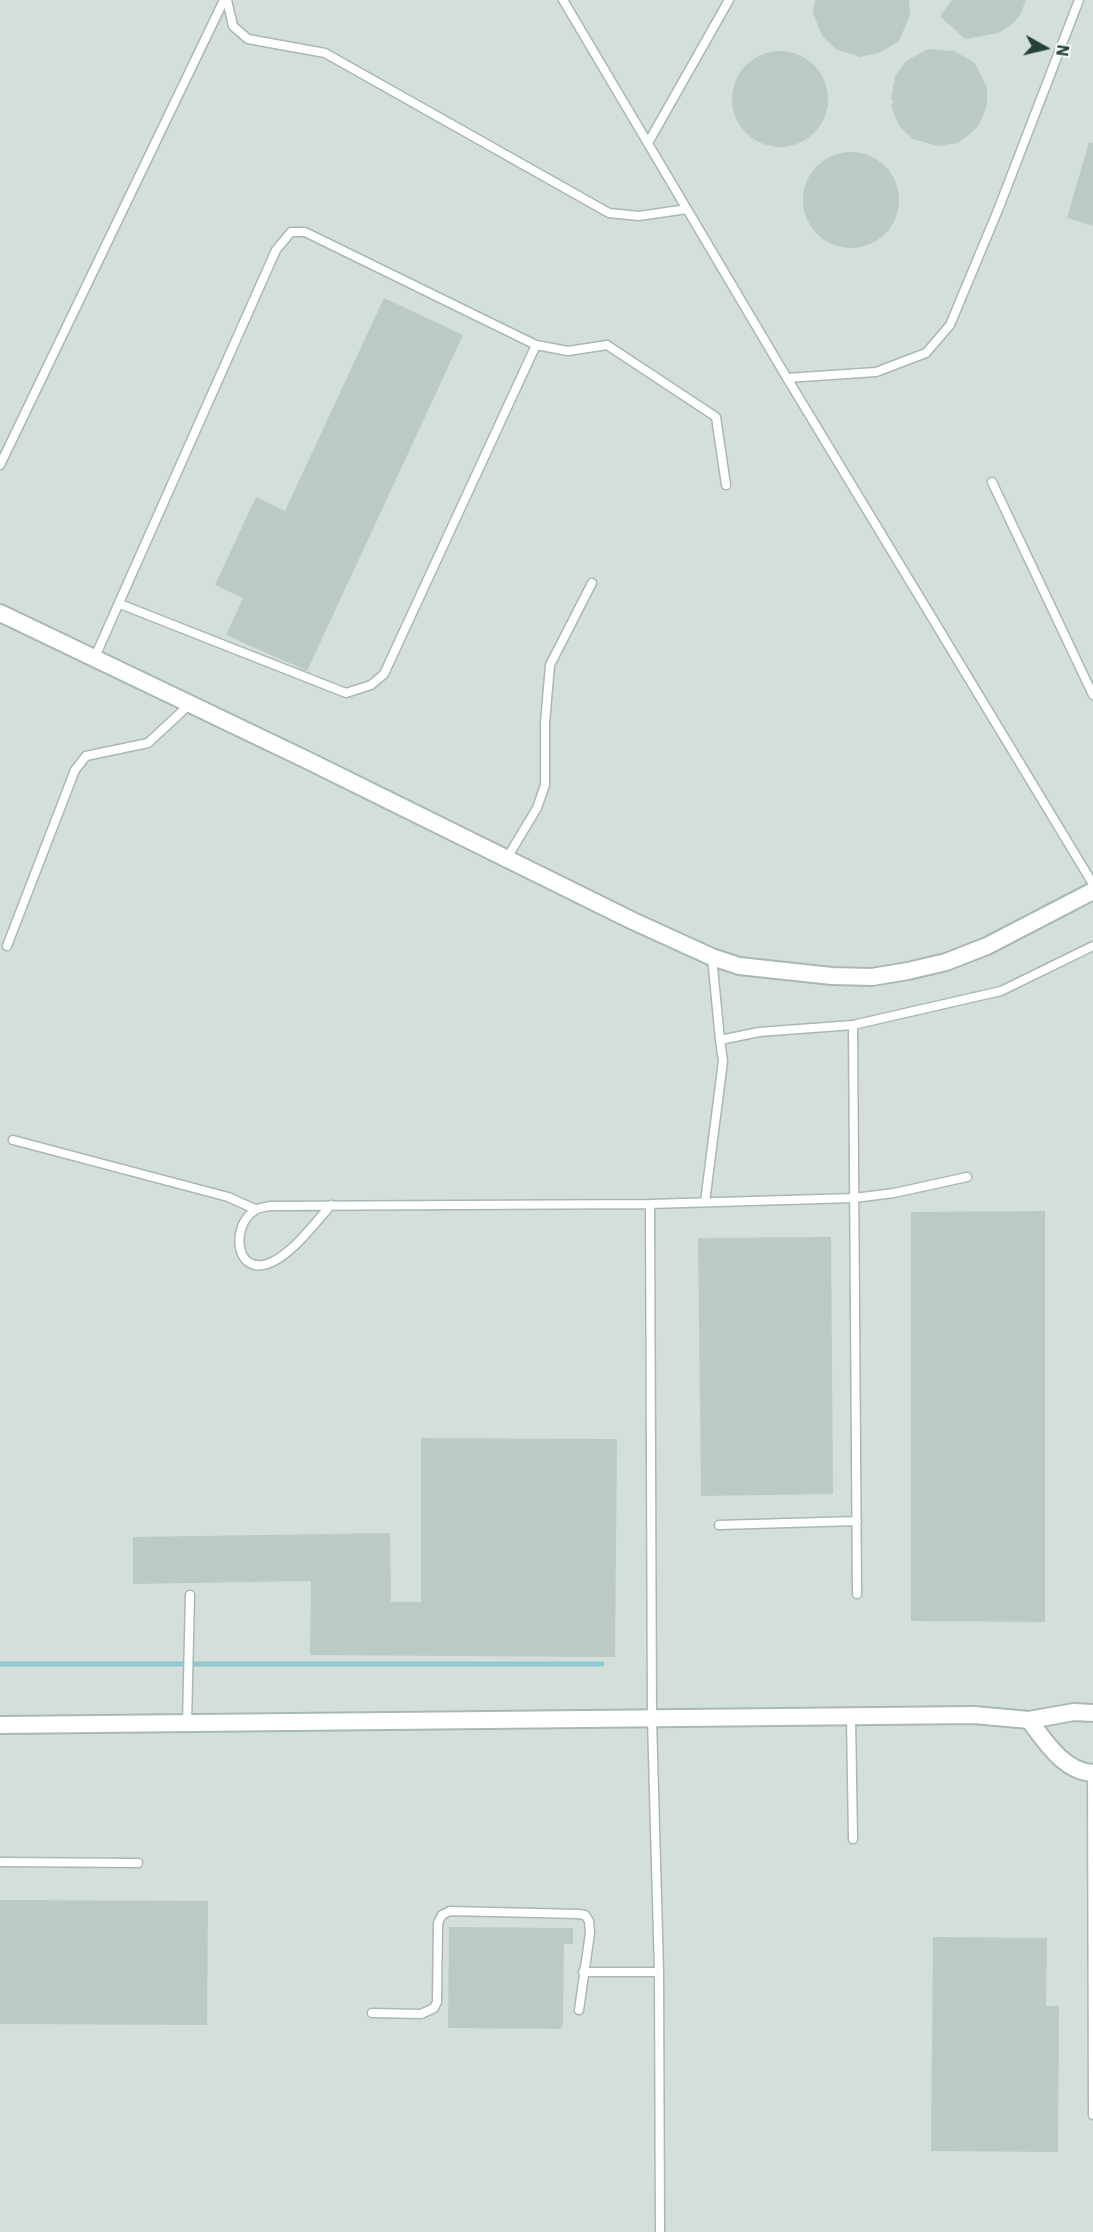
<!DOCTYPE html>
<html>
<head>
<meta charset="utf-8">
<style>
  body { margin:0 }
  #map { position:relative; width:1093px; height:2232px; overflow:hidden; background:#e6efeb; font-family:"IBM Plex Sans",sans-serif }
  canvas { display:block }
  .north { position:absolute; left:1015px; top:18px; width:60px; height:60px; -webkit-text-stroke:4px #f7fbf9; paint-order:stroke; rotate:98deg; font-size:16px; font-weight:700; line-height:24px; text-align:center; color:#24423a }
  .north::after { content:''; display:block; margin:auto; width:21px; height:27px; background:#24423a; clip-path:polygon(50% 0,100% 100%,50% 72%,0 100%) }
</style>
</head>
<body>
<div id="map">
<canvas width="1093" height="2232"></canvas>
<div class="north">N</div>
</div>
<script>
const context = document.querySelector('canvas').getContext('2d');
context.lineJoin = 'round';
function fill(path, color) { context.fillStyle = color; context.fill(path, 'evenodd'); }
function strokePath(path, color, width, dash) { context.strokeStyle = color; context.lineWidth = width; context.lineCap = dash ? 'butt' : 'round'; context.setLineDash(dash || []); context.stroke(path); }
const built = new Path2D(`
  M0,0H1093V2232H0Z`);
const stream = new Path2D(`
  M0,1664H602`);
const building = new Path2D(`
  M815,0H909L910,15L899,41L879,53L860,57L836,49L822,36L813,13Z
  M952,0H1026L1020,15L1011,25L998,33L965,39L940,16Z
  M928,49L954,51L975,63L987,87V105L979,125L969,135L957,143L938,146L913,139L899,126L891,106L894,102L891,99L895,76L906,61Z
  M732 99a48 48 0 1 1 96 0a48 48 0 1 1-96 0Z
  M1089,142L1093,143V226L1067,218Z
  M803 200a48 48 0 1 1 96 0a48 48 0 1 1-96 0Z
  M384,298L463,335L307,671L226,635L243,598L215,585L256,497L285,511Z
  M1045,1211V1622L911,1621V1212Z
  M831,1237L833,1494L701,1496L698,1238Z
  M421,1438L617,1439L615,1657L310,1655L311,1581L133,1584V1537L390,1533L391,1602H421Z
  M0,1900L208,1901L207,2025L0,2024Z
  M449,1927L573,1928V1944H564L563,2026L561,2025V2029L448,2028Z
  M933,1937L1047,1938L1046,2006H1059L1058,2152L931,2151Z`);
const service = new Path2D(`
  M227,0L233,26L248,39L325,53L609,213L639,216L687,209
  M563,0L787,378L1093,884
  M648,143L729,0
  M787,378L876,372L926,353L950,325L998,210L1079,0
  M0,465L224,0
  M992,482L1093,695
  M120,604L346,693L371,685L384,674L536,345
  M94,659L276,250L291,232H305L536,345L568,351L607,345L716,417L726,485
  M507,858L537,808L545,785V723L550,665L592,583
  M7,946L75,770L86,756L148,743L190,704
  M712,957L720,1040
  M853,1025L857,1594
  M13,1140L228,1197L255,1209
  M705,1202L723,1061L720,1040L759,1032L853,1025L1001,991L1093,946
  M650,1204L652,1719L659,1972L660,2232
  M331,1205C315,1223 290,1257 267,1264C235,1274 231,1226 254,1211C258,1207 266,1207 271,1206L650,1204L854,1198L894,1193L967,1177
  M719,1525L857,1521
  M851,1717L853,1839
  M187,1723L190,1595
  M1092,1773L1093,2115
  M0,1862L138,1863
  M583,1972H659
  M372,2013L421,2014L434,2008L437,2002L438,1923L442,1915L450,1911L578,1914L585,1915L589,1921L590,1933L579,2010`);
const minor = new Path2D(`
  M0,613L309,761L633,921L712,957L739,966L832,976L872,977L908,971L946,962L987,946L1093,891
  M1029,1720C1045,1741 1064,1772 1093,1773
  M0,1725L974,1715L1029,1720L1074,1712L1093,1713`);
fill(built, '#d4dfda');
strokePath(stream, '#8ec9d4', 5);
fill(building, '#bbcac4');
strokePath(service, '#a8b8b2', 11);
strokePath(minor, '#a8b8b2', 20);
strokePath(service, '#fff', 8);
strokePath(minor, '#fff', 16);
</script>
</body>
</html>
